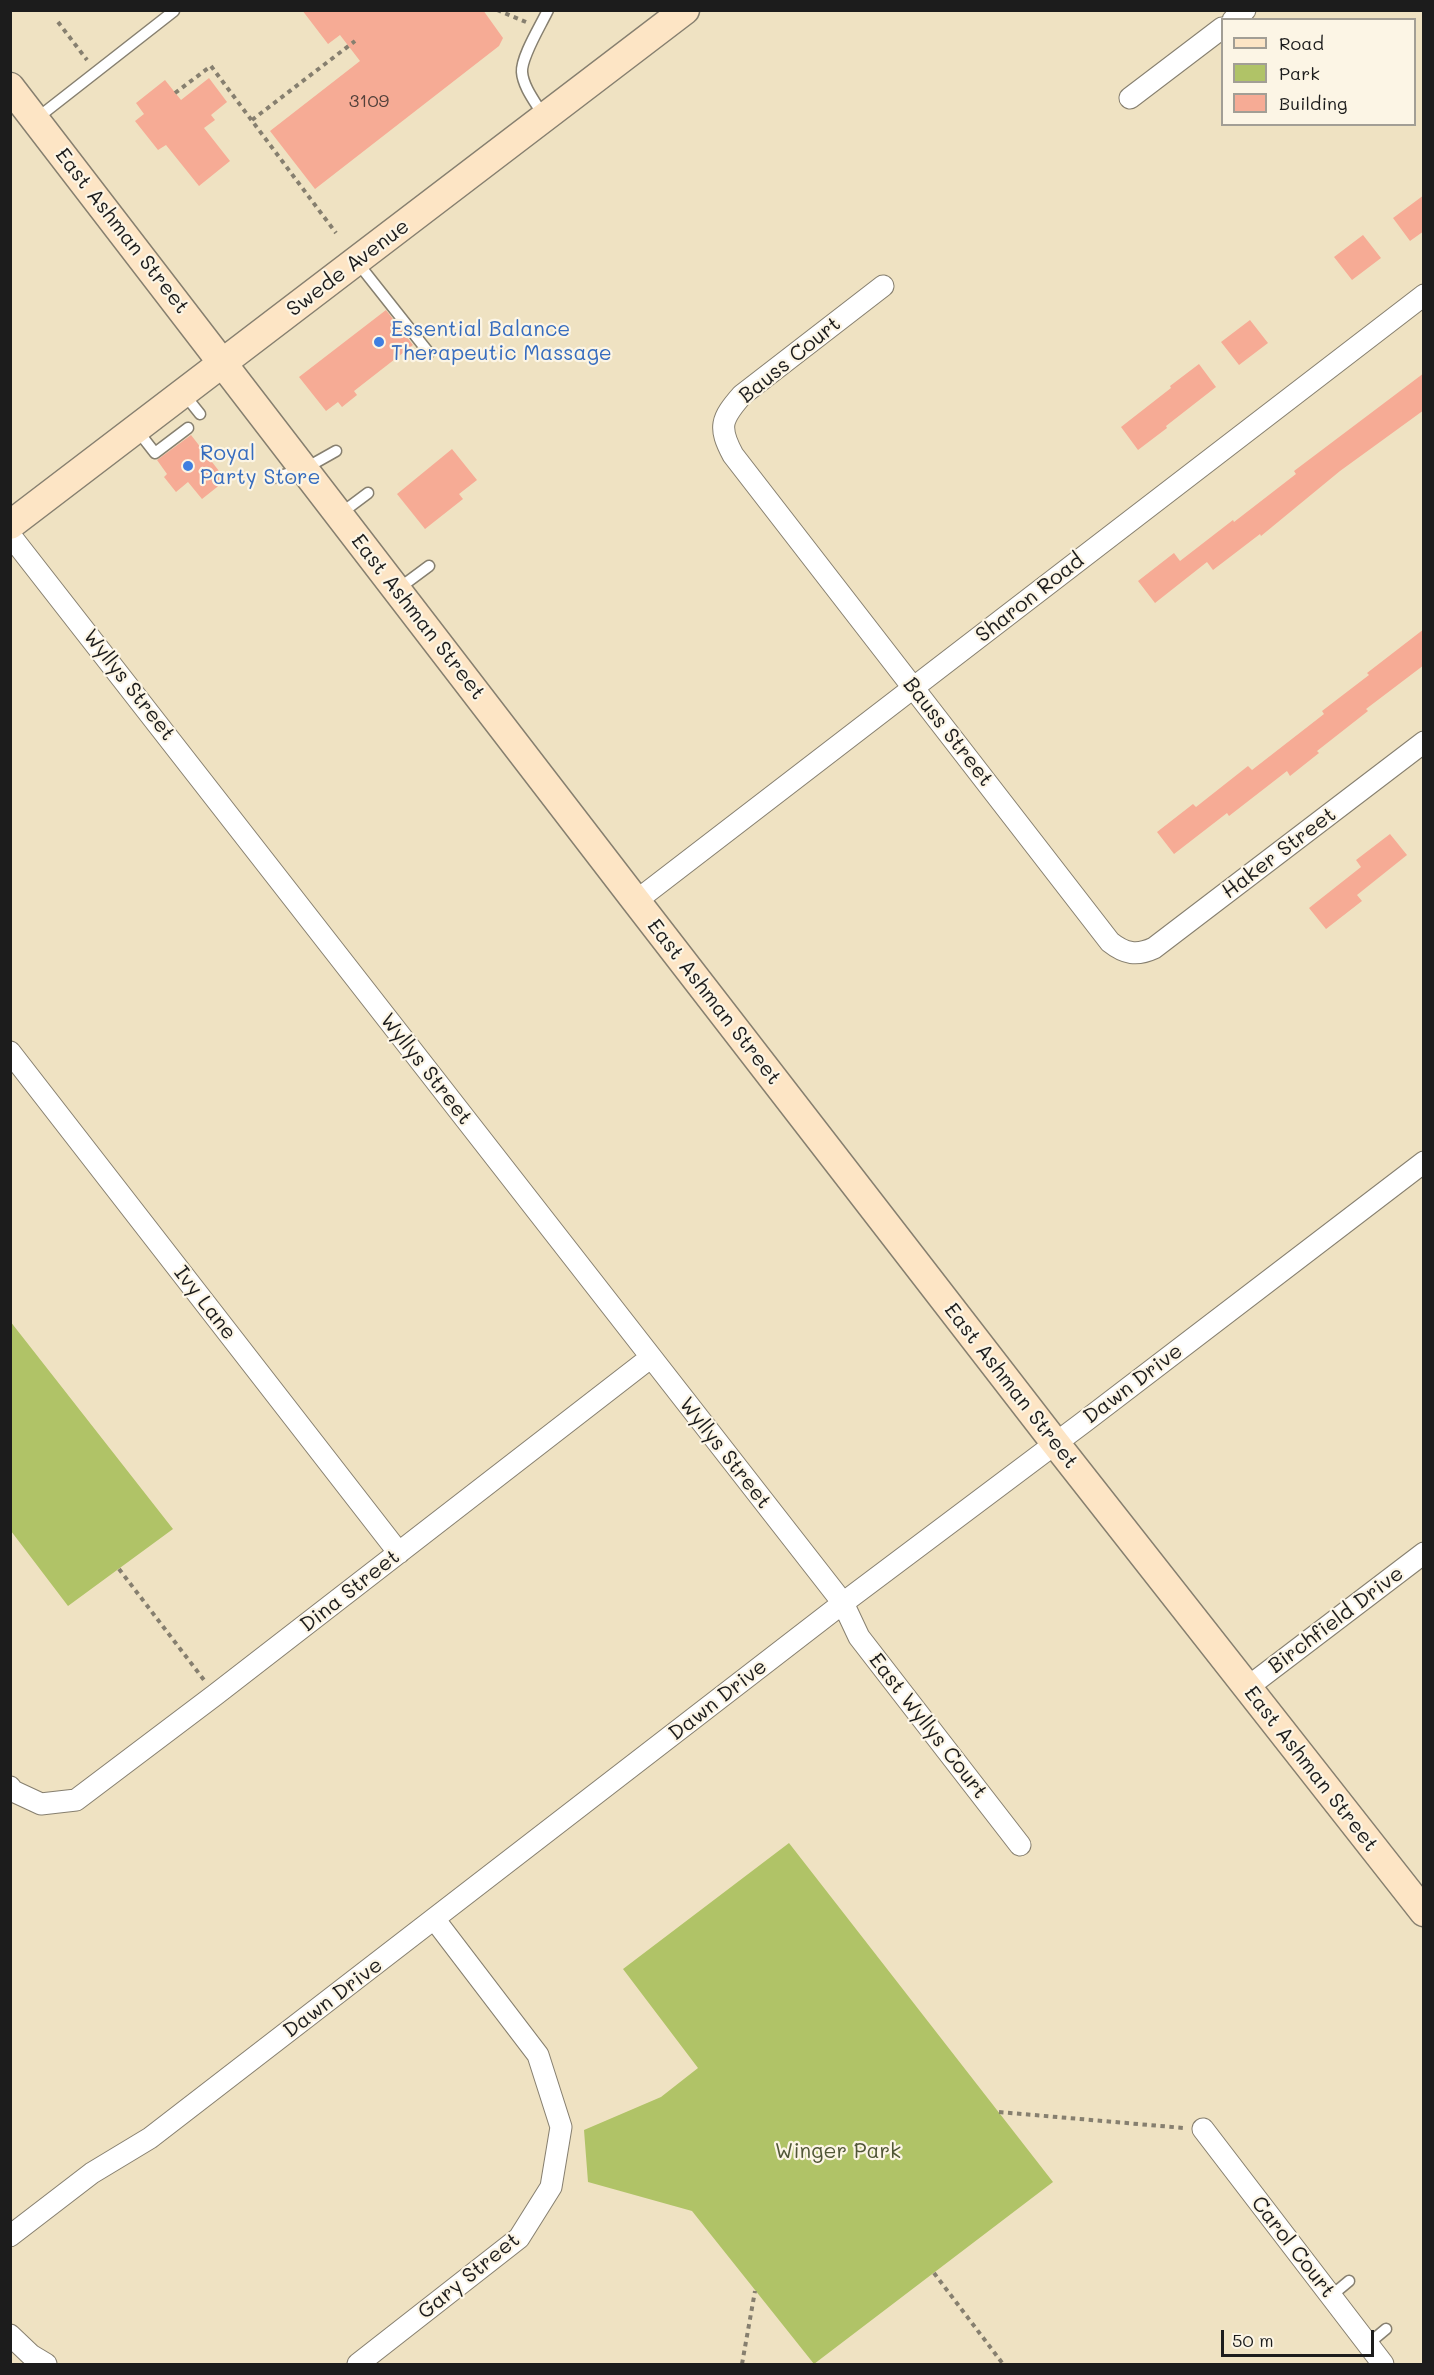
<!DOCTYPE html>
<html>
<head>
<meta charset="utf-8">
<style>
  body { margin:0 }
  #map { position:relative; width:1434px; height:2375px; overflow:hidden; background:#efe2c2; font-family:Mali,sans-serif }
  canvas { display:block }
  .frame { position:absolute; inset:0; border:12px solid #1c1c1c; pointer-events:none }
  .legend { position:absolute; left:1221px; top:18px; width:195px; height:108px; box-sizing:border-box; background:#fcf5e5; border:2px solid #a29e95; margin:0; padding:8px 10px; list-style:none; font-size:18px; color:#1c1c1c }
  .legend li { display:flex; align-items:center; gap:12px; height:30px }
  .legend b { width:30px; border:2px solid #a29e95 }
  .scale { position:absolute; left:1221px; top:2330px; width:153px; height:27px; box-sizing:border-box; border:3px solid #1c1c1c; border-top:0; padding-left:8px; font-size:18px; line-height:21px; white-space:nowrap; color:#1c1c1c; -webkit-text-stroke:4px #fcf5e5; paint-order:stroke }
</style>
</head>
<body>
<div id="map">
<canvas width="1434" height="2375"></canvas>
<div class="frame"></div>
<ul class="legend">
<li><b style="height:8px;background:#fde5c5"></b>Road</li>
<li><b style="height:16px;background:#b0c367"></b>Park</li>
<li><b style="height:16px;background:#f6ab95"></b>Building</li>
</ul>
<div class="scale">50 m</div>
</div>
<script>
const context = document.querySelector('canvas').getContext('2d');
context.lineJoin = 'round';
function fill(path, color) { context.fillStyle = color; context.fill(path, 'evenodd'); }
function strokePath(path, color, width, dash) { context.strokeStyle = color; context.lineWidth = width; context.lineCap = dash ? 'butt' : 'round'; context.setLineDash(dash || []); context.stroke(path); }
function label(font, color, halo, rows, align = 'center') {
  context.font = font + ' Mali,sans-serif'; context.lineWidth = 4.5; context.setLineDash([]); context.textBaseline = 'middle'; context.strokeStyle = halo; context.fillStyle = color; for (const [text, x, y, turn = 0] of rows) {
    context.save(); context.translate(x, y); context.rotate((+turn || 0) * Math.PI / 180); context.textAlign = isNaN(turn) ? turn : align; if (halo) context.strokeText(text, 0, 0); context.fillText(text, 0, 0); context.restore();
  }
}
const green = new Path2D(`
  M10,1321L173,1529L68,1606L11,1531Z
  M789,1843L1053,2182L814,2364L692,2211L588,2182L584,2130L661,2097L698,2068L623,1969Z`);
const building = new Path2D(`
  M302,10H483L503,38L499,46L315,189L270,131L360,61L340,35L328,44Z
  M209,78L227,102L211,115L215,120L204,128L230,161L199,186L166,145L158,150L135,121L144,114L136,103L165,80L181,100Z
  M1424,195V231L1410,241L1393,218Z
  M1363,235L1381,258L1352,280L1334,257Z
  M386,310L413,345L354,391L357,395L342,407L338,402L326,411L299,377Z
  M1250,320L1268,343L1239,365L1221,342Z
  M1199,364L1216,387L1166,426L1167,428L1138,450L1121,427L1171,388L1170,386Z
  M1424,373V410L1340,471L1261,536L1260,534L1213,570L1207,562L1155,603L1138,581L1174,553L1180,561L1233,520L1234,522L1296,474L1294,471Z
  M191,435L226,480L202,499L188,482L176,492L164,477L167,474L157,460Z
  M452,449L477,480L459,494L463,499L425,529L397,494Z
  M1424,629V665L1366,709L1368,711L1317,751L1319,753L1290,776L1287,771L1229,816L1227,813L1174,854L1157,832L1193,804L1196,807L1248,766L1252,770L1324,714L1322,711L1369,675L1367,673Z
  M1390,834L1407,855L1357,895L1362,901L1326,929L1309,908L1361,867L1356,860Z`);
const path = new Path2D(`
  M497,10L526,22
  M58,22L87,60
  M175,93L211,66L336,233
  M252,120L355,41
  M119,1569L204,1680
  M999,2112L1184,2128
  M934,2273L1003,2364
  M742,2364L755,2291`);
const lane = new Path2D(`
  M543,115C536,103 523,87 522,72C521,57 541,25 548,10
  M36,119L174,11
  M357,262L429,353
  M184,394L200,414
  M137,430L155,453L188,428
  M273,478L304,469L336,451
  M340,514L368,493
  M398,589L429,566
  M1331,2296L1349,2281
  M1368,2344L1386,2329`);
const street = new Path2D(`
  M1233,20L1245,10
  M1130,98L1222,28
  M883,286L742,395C721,419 718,427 733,455L1110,942C1125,954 1137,956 1154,948L1424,742
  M10,535L843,1603L859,1637L1020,1845
  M636,901L1424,295
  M10,1052L399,1553
  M1248,1687L1424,1553
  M10,1787L13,1791L41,1804L76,1800L215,1695L650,1358
  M1203,2129L1383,2364
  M10,2236L92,2173L150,2138L843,1603L1084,1422L1424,1162
  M10,2335L31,2355L46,2364
  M358,2364L519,2238L551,2187L561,2127L538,2055L435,1920`);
const secondary = new Path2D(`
  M10,87L636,901L1056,1444L1424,1912
  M10,525L685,10`);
const markers = [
  [379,342,6,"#3f7fe0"],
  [188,466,6,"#3f7fe0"]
];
const numberNames = [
  ["3109",369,101]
];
const streetNames = [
  ["East Ashman Street",122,231,52],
  ["Swede Avenue",348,268,-37],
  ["Bauss Court",790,360,-39],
  ["Sharon Road",1030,598,-38],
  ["East Ashman Street",418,617,52],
  ["Wyllys Street",129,685,52],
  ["Bauss Street",948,732,52],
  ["Haker Street",1279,853,-37],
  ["East Ashman Street",714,1002,52],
  ["Wyllys Street",426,1069,52],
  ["Ivy Lane",205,1303,52],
  ["Dawn Drive",1133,1384,-37],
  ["East Ashman Street",1011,1386,52],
  ["Wyllys Street",725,1453,52],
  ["Dina Street",350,1591,-38],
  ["Birchfield Drive",1336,1620,-37],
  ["Dawn Drive",718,1700,-38],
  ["East Wyllys Court",928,1726,52],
  ["East Ashman Street",1311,1769,52],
  ["Dawn Drive",333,1998,-37],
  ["Carol Court",1293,2247,52],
  ["Gary Street",469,2276,-39]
];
const shopNames = [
  ["Essential Balance",391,330],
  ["Therapeutic Massage",391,354],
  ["Royal",200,454],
  ["Party Store",200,478]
];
const parkNames = [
  ["Winger Park",838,2152]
];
fill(green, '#b0c367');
fill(building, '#f6ab95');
strokePath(lane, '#867f6f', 13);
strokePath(street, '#867f6f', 23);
strokePath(secondary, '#867f6f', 31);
strokePath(path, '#867f6f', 4, [4.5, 4.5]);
strokePath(lane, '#fff', 10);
strokePath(street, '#fff', 21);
strokePath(secondary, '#fde5c5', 28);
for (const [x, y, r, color] of markers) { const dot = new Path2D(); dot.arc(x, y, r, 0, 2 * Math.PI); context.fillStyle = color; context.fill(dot); strokePath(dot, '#fcf5e5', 2); }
label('18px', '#52403a', null, numberNames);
label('21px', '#1c1c1c', '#fcf5e5', streetNames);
label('21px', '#366cbe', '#fcf5e5', shopNames, 'left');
label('21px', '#505636', '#fcf5e5', parkNames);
</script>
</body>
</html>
